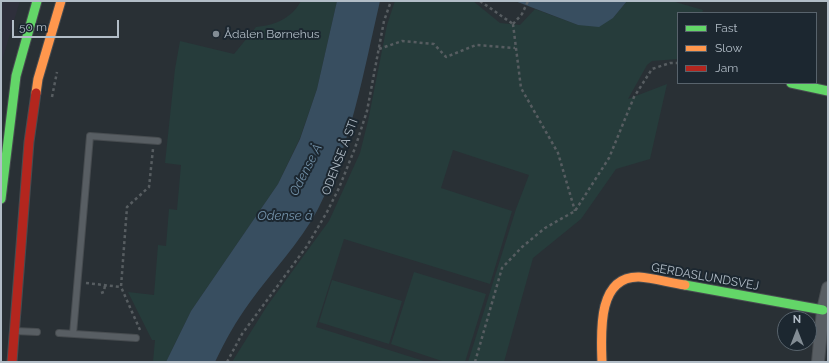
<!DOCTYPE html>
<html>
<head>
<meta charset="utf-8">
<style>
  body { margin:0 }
  #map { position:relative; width:829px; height:363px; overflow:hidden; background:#293035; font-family:Raleway,sans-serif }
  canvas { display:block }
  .frame { position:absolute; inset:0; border:2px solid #b2bdc7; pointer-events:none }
  .legend { position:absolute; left:677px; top:12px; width:140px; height:72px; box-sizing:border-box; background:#1c2730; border:1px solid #58636c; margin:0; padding:5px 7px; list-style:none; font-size:12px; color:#b2bdc7 }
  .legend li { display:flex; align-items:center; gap:8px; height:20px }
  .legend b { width:20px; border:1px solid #58636c }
  .north { position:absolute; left:777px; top:311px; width:40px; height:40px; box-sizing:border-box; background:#1c2730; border:1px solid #58636c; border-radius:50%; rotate:0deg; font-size:11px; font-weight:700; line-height:16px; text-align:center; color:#b2bdc7 }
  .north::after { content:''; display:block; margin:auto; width:14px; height:18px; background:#828c94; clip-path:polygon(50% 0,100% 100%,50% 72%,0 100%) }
  .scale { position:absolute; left:12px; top:20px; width:107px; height:18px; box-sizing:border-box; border:2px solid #b2bdc7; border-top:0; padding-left:5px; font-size:12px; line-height:14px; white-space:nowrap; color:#b2bdc7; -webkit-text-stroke:3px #1c2730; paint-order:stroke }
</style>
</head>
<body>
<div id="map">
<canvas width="829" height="363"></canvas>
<div class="frame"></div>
<ul class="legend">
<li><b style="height:5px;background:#63d668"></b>Fast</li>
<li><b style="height:5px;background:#ff974d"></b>Slow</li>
<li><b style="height:5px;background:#b3261e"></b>Jam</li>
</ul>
<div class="north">N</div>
<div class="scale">50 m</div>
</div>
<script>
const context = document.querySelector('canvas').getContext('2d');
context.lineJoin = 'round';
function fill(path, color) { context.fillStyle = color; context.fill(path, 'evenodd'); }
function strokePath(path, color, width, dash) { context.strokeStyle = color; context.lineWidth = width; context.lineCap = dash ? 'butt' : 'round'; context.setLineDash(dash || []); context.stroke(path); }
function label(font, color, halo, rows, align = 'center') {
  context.font = font + ' Raleway,sans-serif'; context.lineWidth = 4; context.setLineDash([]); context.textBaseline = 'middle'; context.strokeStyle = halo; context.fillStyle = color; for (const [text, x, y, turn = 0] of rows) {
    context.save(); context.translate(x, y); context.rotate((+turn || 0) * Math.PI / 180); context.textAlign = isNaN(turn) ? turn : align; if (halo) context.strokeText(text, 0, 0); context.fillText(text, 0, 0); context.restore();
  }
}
const medical = new Path2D(`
  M1,1H20L1,64Z`);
const green = new Path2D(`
  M301,1H337L317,89L300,138L278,184L191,311L166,362H153L155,340H152L128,292L154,295L158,245L166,246L169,209L177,210L181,165L165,163L175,69L180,41L234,54L256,27C275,25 291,19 301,1Z
  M395,1H473L500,23L520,25L535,9L578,25L613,18L627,1H672L703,10L702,13H678V59L652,61L647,65L628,99L667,84L650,159L616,169L581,219L533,258L504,362H468L516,209L529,175L453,150L441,188L512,211L490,284L344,239L316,327L427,362H232L267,306L329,221L360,153L368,121L387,25Z
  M414,272L486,294L465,362H445L391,344Z
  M332,280L402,301L389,344L319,322Z`);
const water = new Path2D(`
  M337,1H380C363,74 352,142 318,209C300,243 272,271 250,302C236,321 225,341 215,362H166L191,311L278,184L300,139L317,89Z
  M515,1H627L613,18L599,27L578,25Z`);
const path = new Path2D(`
  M480,1L513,24
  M513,24L521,88L558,153L575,211
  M513,24L522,14L528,1
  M379,49L402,41L434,44L446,57L476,45L515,48
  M52,97L57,72
  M86,283L121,287
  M101,293L104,292L105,285
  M140,330L121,287L127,207L149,187L153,149
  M227,362L242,334L307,246L327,212L339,188L355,148L367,111L384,21L391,1
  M475,362L502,268L522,247L545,228L575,211L609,158L634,97L652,69L670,63H678`);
const lane = new Path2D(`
  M15,331L37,332
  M59,333L136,338
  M73,334L90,136L158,141`);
const street = new Path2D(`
  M818,362L823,310L828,288`);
const fast = new Path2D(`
  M791,83L828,91
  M1,199L16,76L37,1
  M685,285L823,310`);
const slow = new Path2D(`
  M36,93L38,79L61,1
  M602,362C601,333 597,276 639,277C654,278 670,283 685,285`);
const jam = new Path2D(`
  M12,362L29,142L36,93`);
const markers = [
  [216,34,4,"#828c94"]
];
const poiNames = [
  ["Ådalen Børnehus",224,34]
];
const streetNames = [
  ["ODENSE Å STI",340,157,-69],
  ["GERDASLUNDSVEJ",705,277,10]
];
const waterNames = [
  ["Odense Å",306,170,-63],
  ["Odense å",285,216]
];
fill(medical, '#2e2f3b');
fill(green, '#263c3b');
fill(water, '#384e60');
strokePath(lane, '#474c50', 8);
strokePath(street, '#474c50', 14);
strokePath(fast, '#474c50', 11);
strokePath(slow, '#474c50', 11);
strokePath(jam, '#474c50', 11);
strokePath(path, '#575d61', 2.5, [3, 3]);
strokePath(lane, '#585e63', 6);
strokePath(street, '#585e63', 12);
strokePath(fast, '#63d668', 9);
strokePath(slow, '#ff974d', 9);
strokePath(jam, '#b3261e', 9);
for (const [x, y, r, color] of markers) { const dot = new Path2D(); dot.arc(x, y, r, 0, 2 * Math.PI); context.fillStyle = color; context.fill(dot); strokePath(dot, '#1c2730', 1.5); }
label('12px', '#b2bdc7', '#1c2730', poiNames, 'left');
label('12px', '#b2bdc7', '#1c2730', streetNames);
label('italic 13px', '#7392aa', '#1c2730', waterNames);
</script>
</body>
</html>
